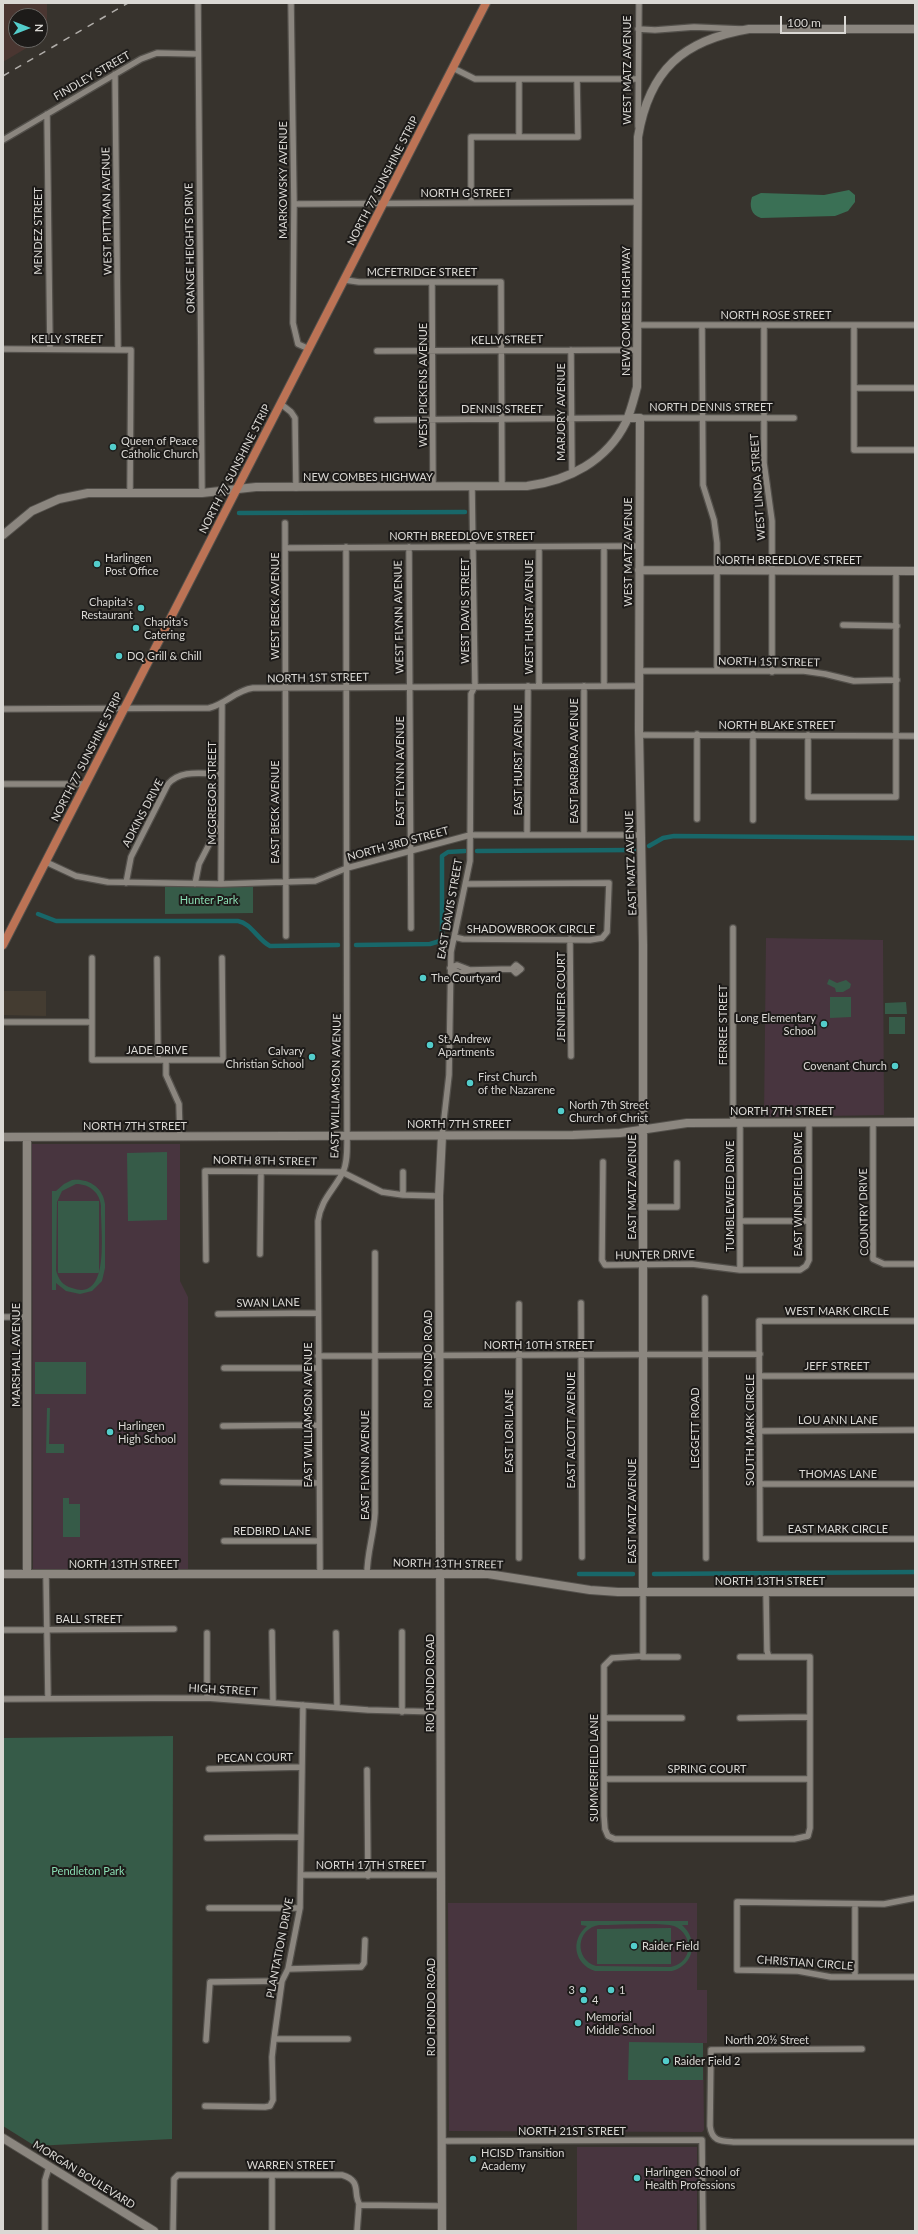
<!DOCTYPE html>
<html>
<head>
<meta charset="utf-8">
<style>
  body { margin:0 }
  #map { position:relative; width:918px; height:2234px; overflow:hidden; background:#37332d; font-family:Lato,sans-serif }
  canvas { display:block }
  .frame { position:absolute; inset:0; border:4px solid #dad8d4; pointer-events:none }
  .north { position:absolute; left:8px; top:8px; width:40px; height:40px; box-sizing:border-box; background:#1d1b19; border:1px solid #696764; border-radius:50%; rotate:90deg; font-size:11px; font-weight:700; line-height:16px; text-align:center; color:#dad8d4 }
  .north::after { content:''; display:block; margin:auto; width:14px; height:18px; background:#53cdcb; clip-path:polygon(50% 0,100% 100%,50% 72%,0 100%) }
  .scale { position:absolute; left:780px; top:16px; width:66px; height:18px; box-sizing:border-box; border:2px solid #dad8d4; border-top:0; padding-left:5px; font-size:12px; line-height:14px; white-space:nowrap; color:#dad8d4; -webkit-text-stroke:3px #1d1b19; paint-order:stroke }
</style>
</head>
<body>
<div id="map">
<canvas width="918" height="2234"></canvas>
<div class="frame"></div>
<div class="north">N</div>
<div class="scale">100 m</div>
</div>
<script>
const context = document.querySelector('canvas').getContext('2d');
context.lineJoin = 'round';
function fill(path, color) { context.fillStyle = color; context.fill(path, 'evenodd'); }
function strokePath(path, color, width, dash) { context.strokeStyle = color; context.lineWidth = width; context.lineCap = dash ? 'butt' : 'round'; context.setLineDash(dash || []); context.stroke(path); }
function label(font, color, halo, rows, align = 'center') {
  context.font = font + ' Lato,sans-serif'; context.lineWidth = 4; context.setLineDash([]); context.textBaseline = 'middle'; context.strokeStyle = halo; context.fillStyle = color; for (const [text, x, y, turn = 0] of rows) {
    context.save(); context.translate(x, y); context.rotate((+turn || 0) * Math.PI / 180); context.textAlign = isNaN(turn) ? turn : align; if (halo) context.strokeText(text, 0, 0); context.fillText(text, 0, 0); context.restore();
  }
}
const built = new Path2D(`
  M3,991H46V1016L3,1015Z`);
const industrial = new Path2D(`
  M3,3H47V36L40,40V16H16V40H40L3,62Z`);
const education = new Path2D(`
  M766,938L883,940L884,1115L764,1117Z
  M32,1144H180V1281L188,1297V1569L33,1570Z
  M448,1903H697V1990H707V2043H703L704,2130L702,2132L449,2131Z
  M577,2147H697V2231H577Z`);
const green = new Path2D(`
  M165,886H253V913L165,914Z
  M829,979L837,983L846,980L851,984L850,988L843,992H836L835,988L827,984Z
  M830,997H851V1017L830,1018Z
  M906,1002L907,1014H885V1003Z
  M889,1017H905V1034H889Z
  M167,1152V1220L128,1221L127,1153Z
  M72,1180C88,1178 103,1187 105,1204V1268L102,1281L92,1291L80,1294L66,1291L56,1283V1290H52V1191H56L64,1184ZM76,1184C90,1184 100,1193 101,1206C100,1227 112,1303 72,1288C63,1286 58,1279 56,1270L57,1202L62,1191Z
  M58,1201H99V1273H58Z
  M35,1362H86V1394H35Z
  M47,1408H50L49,1444H64V1453H46Z
  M63,1498H69V1504H80V1537H63Z
  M173,1736L172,2139L35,2146L3,2126V1738Z
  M581,1921H688V1925H682C699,1940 694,1965 672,1971H595C574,1964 570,1940 587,1926L581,1925ZM599,1925C616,1925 661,1922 674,1926C684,1930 690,1940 688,1951C686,1960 679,1965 671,1967L596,1966C574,1959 576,1929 599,1925Z
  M671,1928V1964H597V1929Z
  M629,2042L703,2043V2080H628Z`);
const forest = new Path2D(`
  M849,190L855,195V202L848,211L835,216L761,218C751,215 749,206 752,197L761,193L824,195Z`);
const canal = new Path2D(`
  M239,513L465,512
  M649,846L663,838L674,836L915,838
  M477,851L634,850
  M38,914L56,921H238C251,923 258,940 270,946L338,945
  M356,945L430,944L440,941L442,934V856L448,852L465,851
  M579,1574H633
  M654,1574L915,1572`);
const street = new Path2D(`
  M198,3L202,493
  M291,3L294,204L293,323L298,344L309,349
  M638,29L655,30L694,27L741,29
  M453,68L475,79H638
  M115,74L118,349
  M47,114L50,349
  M638,126L639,3
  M519,137V80
  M3,140L141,59L157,53L198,54
  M471,203V137H578L577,80
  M294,204L637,202
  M345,280L359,282H501L502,487
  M432,282L433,487
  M637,325H915
  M702,325L703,485L714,520L717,543V671
  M764,325V463L772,521V672
  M854,325V450H915
  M3,349L131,350L130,493
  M571,350L572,474
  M377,351L637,350
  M854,388H915
  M281,404L291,412L295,418L296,488
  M640,418H794
  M377,420L628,418
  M285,523L286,936
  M409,547L411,928
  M604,547V686
  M285,548L639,546
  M843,625L897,626
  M639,671H804L825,674L854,681L897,680
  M539,686V548
  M584,686V835
  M3,709L209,708C226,704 236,690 253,688L639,686
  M639,735L915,736
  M808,735V797H896V571
  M3,784H85
  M697,819V734
  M753,820V734
  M527,834L528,686
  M46,862L76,876L108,882L221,884L315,881L347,868L470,835H640
  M126,883L131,857L168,784C181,769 202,774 221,774
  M195,884L199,864L220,823
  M221,884L222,703
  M454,937L463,939L590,940L602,938L607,932L609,883L466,884
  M570,939L571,1056
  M92,958V1060H223L222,958
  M157,959L158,1060
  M450,968L457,965L470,970L512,969L516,973L521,969L516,965L512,969
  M450,968L460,973L470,970
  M3,1022H92
  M166,1060V1075L179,1104L180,1137
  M733,1122V928
  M873,1122V1259L884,1264H915
  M442,1136L449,1075L451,952L470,861L471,694L475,686L472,487
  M603,1162L602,1260L605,1265L692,1264L740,1270H800L806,1266L809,1260V1122
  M403,1195V1172
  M643,1207H677V1163
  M741,1221H809
  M260,1254L261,1172
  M206,1260L205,1171L342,1172L382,1192L403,1195L439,1196
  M740,1270V1122
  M705,1298L706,1558
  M581,1303L582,1557
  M519,1304V1558
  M218,1314L318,1313
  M3,1317H27
  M915,1321H759L760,1539H915
  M318,1356L760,1354
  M224,1368H318
  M760,1376H915
  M223,1426L319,1425
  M760,1431L915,1430
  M223,1482L318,1483
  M760,1484H915
  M224,1541H319
  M320,1574L318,1221C321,1199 334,1190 343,1172C348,1161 347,1147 347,1135L346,547
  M367,1574C367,1553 374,1534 375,1513V1253
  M46,1575L48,1698
  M643,1592V1656L612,1658L604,1666V1816L605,1829L608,1836L615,1839H794L808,1836L810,1828V1657H740
  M766,1592L767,1651L769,1657
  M3,1630L174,1629
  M272,1632L273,1703
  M336,1633L337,1707
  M642,1657H678
  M207,1698V1633
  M3,1699L207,1698L368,1710L441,1712
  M402,1712V1632
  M604,1718H682
  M740,1718L810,1717
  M209,1769L302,1767
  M367,1770L368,1876
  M604,1779H810
  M207,1838L301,1837
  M302,1875H441
  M915,1898L884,1904L737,1902V1970L798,1971L831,1977H915
  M855,1904V1977
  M209,1908H300
  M288,1969L361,1967L364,1963L365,1940
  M274,2039H348
  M206,2040L210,1982L282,1981
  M862,2049L711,2050L710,2126C712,2142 721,2141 735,2142H915
  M205,2106L265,2107L270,2106L273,2100L272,2057L274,2039L282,1981L288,1969L300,1908L303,1705
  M442,2141L702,2140L703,2231
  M272,2175V2231
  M45,2231V2180L49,2167
  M173,2231L174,2179L178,2175H342C363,2181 352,2194 360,2205L442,2206
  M357,2231L359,2204`);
const secondary = new Path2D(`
  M628,418H640L639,731L643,944V1592
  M3,535L32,511L59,499L88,493H202L256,487L527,486C568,481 607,461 626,422C631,411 634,398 637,387L638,137C649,70 683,40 749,29H915
  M639,570L915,571
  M3,1137L573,1135L620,1133L687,1123L915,1122
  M3,1574H488L590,1590L618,1592H915
  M27,1574V1137
  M3,2138L154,2231
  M442,2231L439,1196L442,1136`);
const primary = new Path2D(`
  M3,945L486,3`);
const rail = new Path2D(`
  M3,76L128,3`);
const markers = [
  [113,447,4,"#53cdcb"],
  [97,564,4,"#53cdcb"],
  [141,608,4,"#53cdcb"],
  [136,628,4,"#53cdcb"],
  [119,656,4,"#53cdcb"],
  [423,978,4,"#53cdcb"],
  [824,1024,4,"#53cdcb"],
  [430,1045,4,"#53cdcb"],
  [312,1057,4,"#53cdcb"],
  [895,1066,4,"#53cdcb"],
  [470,1083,4,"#53cdcb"],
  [561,1111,4,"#53cdcb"],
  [110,1432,4,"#53cdcb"],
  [634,1946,4,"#53cdcb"],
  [583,1990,4,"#53cdcb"],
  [611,1990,4,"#53cdcb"],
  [584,2000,4,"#53cdcb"],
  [578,2023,4,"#53cdcb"],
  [666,2061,4,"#53cdcb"],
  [473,2159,4,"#53cdcb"],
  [637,2178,4,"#53cdcb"]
];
const streetNames = [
  ["WEST MATZ AVENUE",627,70,-90],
  ["FINDLEY STREET",92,76,-30],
  ["MARKOWSKY AVENUE",283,180,-90],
  ["NORTH 77 SUNSHINE STRIP",383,181,-63],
  ["NORTH G STREET",466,193],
  ["WEST PITTMAN AVENUE",107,211,-91],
  ["MENDEZ STREET",38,231,-90],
  ["ORANGE HEIGHTS DRIVE",190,248,-91],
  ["MCFETRIDGE STREET",422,272],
  ["NEW COMBES HIGHWAY",626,311,-90],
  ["NORTH ROSE STREET",776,315],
  ["KELLY STREET",67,339],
  ["KELLY STREET",507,340,-1],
  ["WEST PICKENS AVENUE",423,385,-90],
  ["NORTH DENNIS STREET",711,407],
  ["DENNIS STREET",502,409],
  ["MARJORY AVENUE",561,412,-90],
  ["NORTH 77 SUNSHINE STRIP",235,469,-63],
  ["NEW COMBES HIGHWAY",368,477],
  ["WEST LINDA STREET",758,487,-94],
  ["NORTH BREEDLOVE STREET",462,536],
  ["WEST MATZ AVENUE",628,552,-90],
  ["NORTH BREEDLOVE STREET",789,560],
  ["WEST BECK AVENUE",275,606,-90],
  ["WEST DAVIS STREET",465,611,-90],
  ["WEST FLYNN AVENUE",399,617,-91],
  ["WEST HURST AVENUE",529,617,-90],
  ["NORTH 1ST STREET",769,662,1],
  ["NORTH 1ST STREET",318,678,-1],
  ["NORTH BLAKE STREET",777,725],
  ["NORTH 77 SUNSHINE STRIP",87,757,-63],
  ["EAST HURST AVENUE",518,760,-90],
  ["EAST BARBARA AVENUE",574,761,-90],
  ["EAST FLYNN AVENUE",400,771,-90],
  ["MCGREGOR STREET",212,793,-90],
  ["EAST BECK AVENUE",275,812,-90],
  ["ADKINS DRIVE",143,813,-62],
  ["NORTH 3RD STREET",398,844,-15],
  ["EAST MATZ AVENUE",631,863,-92],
  ["EAST DAVIS STREET",450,909,-80],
  ["SHADOWBROOK CIRCLE",531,929],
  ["JENNIFER COURT",561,997,-90],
  ["FERREE STREET",723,1025,-90],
  ["JADE DRIVE",157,1050],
  ["EAST WILLIAMSON AVENUE",336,1086,-89],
  ["NORTH 7TH STREET",782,1111],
  ["NORTH 7TH STREET",459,1124],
  ["NORTH 7TH STREET",135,1126],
  ["NORTH 8TH STREET",265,1161,1],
  ["EAST MATZ AVENUE",632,1187,-90],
  ["EAST WINDFIELD DRIVE",798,1194,-90],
  ["TUMBLEWEED DRIVE",730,1196,-90],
  ["COUNTRY DRIVE",864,1212,-91],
  ["HUNTER DRIVE",655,1255,-1],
  ["SWAN LANE",268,1303,-1],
  ["WEST MARK CIRCLE",837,1311],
  ["NORTH 10TH STREET",539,1345],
  ["MARSHALL AVENUE",16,1355,-90],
  ["RIO HONDO ROAD",428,1359,-90],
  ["JEFF STREET",837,1366],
  ["EAST WILLIAMSON AVENUE",308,1415,-90],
  ["LOU ANN LANE",838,1420],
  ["LEGGETT ROAD",695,1428,-90],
  ["EAST ALCOTT AVENUE",571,1430,-90],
  ["SOUTH MARK CIRCLE",750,1430,-90],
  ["EAST LORI LANE",509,1431,-90],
  ["EAST FLYNN AVENUE",365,1465,-90],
  ["THOMAS LANE",838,1474],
  ["EAST MATZ AVENUE",632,1511,-90],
  ["EAST MARK CIRCLE",838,1529],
  ["REDBIRD LANE",272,1531],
  ["NORTH 13TH STREET",124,1564],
  ["NORTH 13TH STREET",448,1564,1],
  ["NORTH 13TH STREET",770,1581],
  ["BALL STREET",89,1619],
  ["RIO HONDO ROAD",430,1683,-90],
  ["HIGH STREET",223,1690,3],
  ["PECAN COURT",255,1758,-1],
  ["SUMMERFIELD LANE",594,1768,-90],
  ["SPRING COURT",707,1769],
  ["NORTH 17TH STREET",371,1865],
  ["PLANTATION DRIVE",280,1948,-79],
  ["CHRISTIAN CIRCLE",805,1963,4],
  ["RIO HONDO ROAD",431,2007,-90],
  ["North 20½ Street",767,2040],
  ["NORTH 21ST STREET",572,2131],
  ["WARREN STREET",291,2165],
  ["MORGAN BOULEVARD",84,2175,32]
];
const poiNames = [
  ["Queen of Peace",121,441],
  ["Catholic Church",121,454],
  ["Harlingen",105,558],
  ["Post Office",105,571],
  ["Chapita's",133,602,"right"],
  ["Restaurant",133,615,"right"],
  ["Chapita's",144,622],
  ["Catering",144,635],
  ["DQ Grill & Chill",127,656],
  ["The Courtyard",431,978],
  ["Long Elementary",816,1018,"right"],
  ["School",816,1031,"right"],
  ["St. Andrew",438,1039],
  ["Apartments",438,1052],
  ["Calvary",304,1051,"right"],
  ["Christian School",304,1064,"right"],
  ["Covenant Church",887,1066,"right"],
  ["First Church",478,1077],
  ["of the Nazarene",478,1090],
  ["North 7th Street",569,1105],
  ["Church of Christ",569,1118],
  ["Harlingen",118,1426],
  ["High School",118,1439],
  ["Raider Field",642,1946],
  ["3",575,1990,"right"],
  ["1",619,1990],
  ["4",592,2000],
  ["Memorial",586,2017],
  ["Middle School",586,2030],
  ["Raider Field 2",674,2061],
  ["HCISD Transition",481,2153],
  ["Academy",481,2166],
  ["Harlingen School of",645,2172],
  ["Health Professions",645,2185]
];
const parkNames = [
  ["Hunter Park",209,900],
  ["Pendleton Park",88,1871]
];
fill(built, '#443c31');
fill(industrial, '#4a3631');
fill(education, '#48353f');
fill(green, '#365b48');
fill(forest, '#3a7055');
strokePath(canal, '#186769', 4.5);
strokePath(street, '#53504b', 8);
strokePath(secondary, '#53504b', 10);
strokePath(primary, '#53504b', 10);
strokePath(street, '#8b867f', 5.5);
strokePath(secondary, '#8b867f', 8);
strokePath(primary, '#bc7355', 8);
strokePath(rail, '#b0ada9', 1.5, [7, 7]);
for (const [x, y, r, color] of markers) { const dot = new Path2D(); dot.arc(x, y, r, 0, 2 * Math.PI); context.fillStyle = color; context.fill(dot); strokePath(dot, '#1d1b19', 1.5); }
label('11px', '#dad8d4', '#1d1b19', streetNames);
label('11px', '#dad8d4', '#1d1b19', poiNames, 'left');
label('11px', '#8addb3', '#1d1b19', parkNames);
</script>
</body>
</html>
